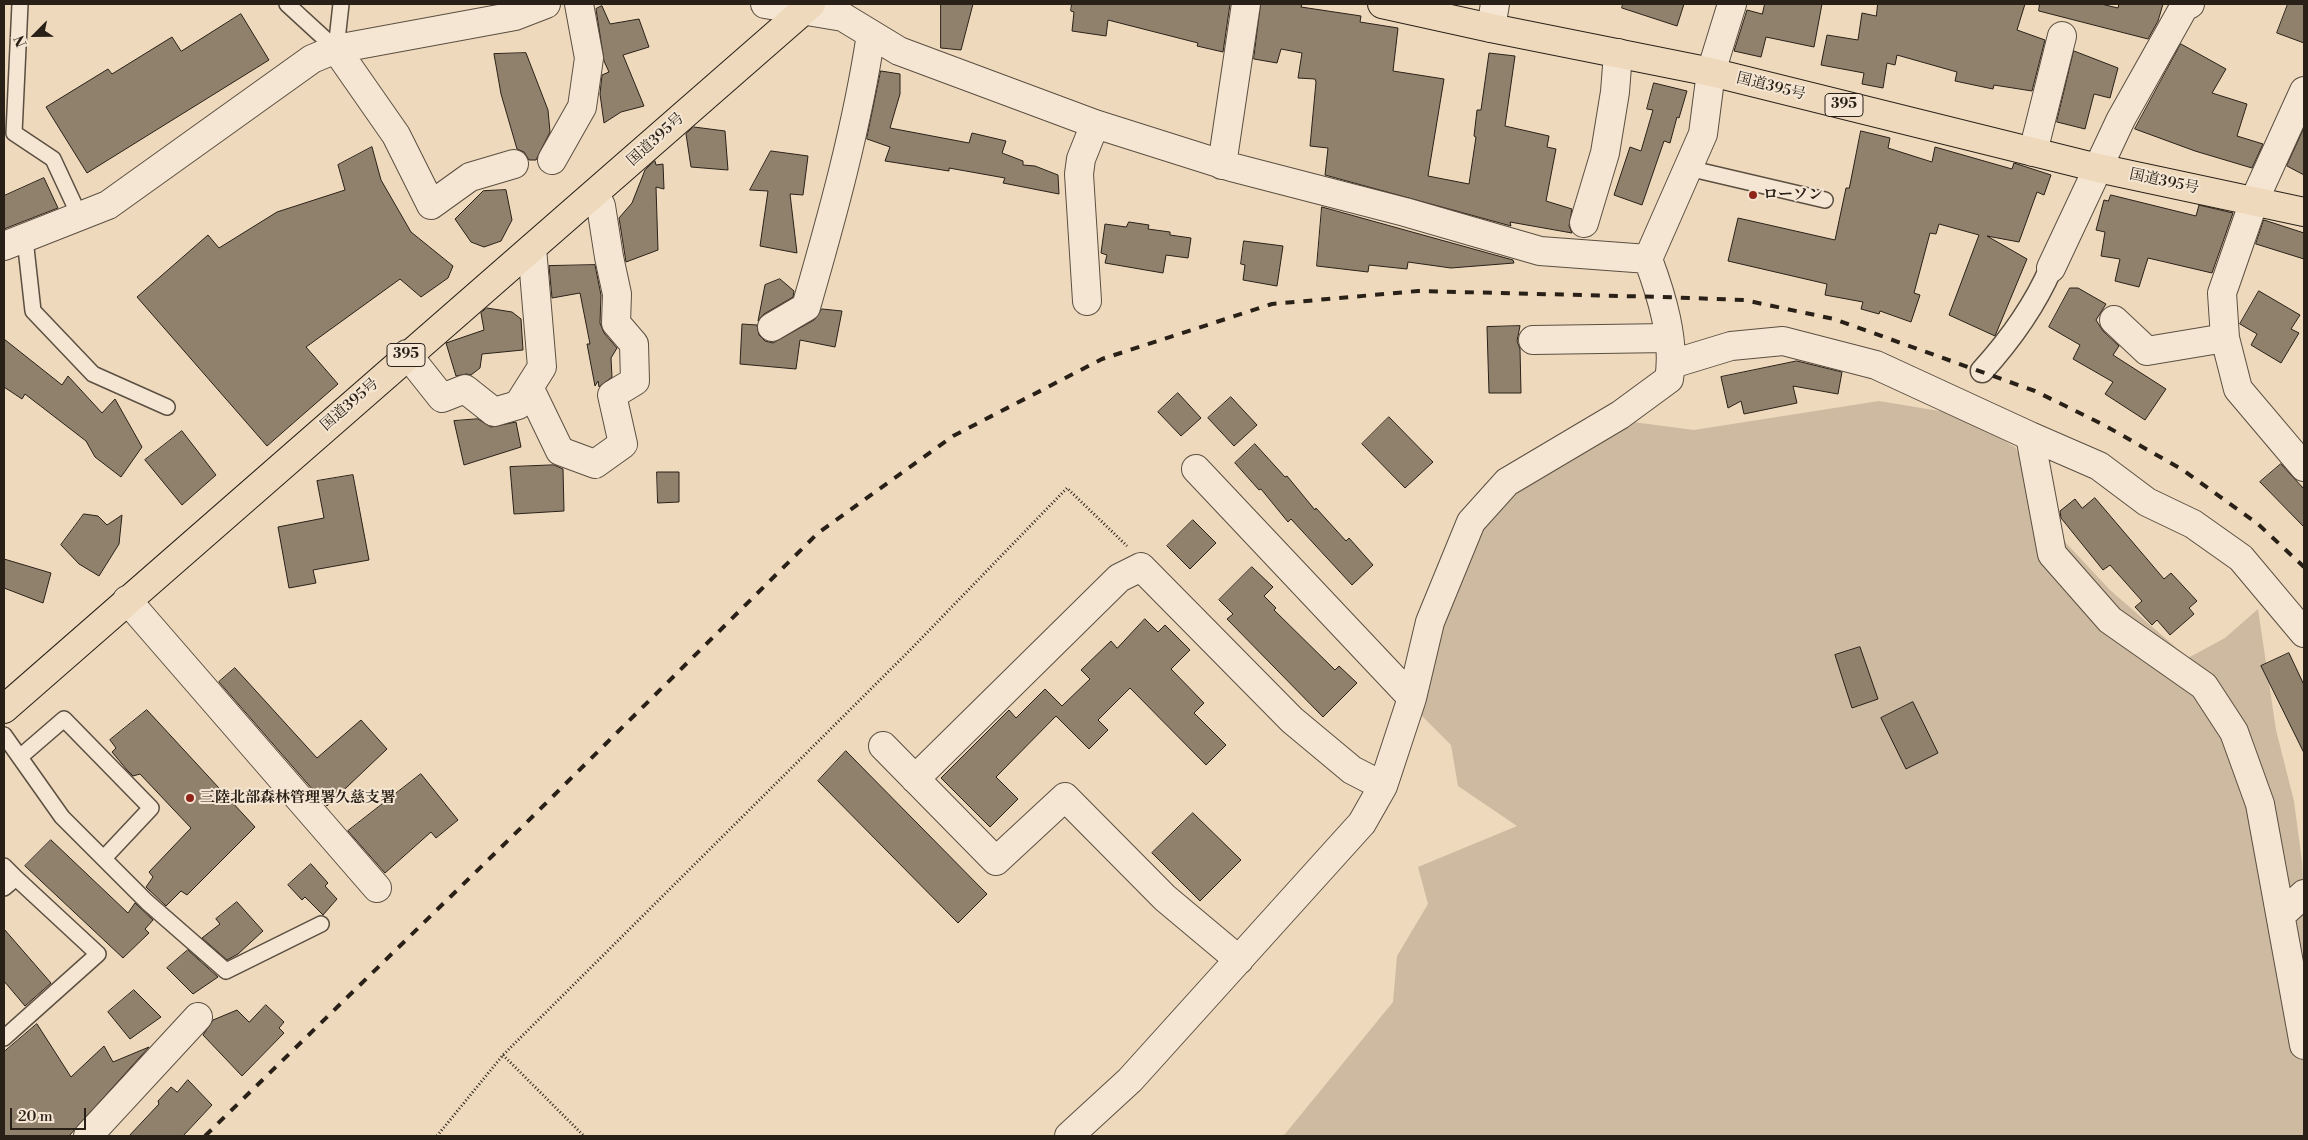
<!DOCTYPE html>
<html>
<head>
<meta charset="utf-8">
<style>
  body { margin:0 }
  #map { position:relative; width:2308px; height:1140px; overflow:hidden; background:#efd9bc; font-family:"Libre Bodoni",serif }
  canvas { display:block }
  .frame { position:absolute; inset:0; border:5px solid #292118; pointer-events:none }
  .north { position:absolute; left:10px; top:10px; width:50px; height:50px; -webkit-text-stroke:4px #f5e6d3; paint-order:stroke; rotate:247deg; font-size:14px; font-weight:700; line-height:20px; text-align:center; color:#292118 }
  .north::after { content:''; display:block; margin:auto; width:18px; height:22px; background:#292118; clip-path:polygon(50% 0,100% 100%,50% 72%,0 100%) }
  .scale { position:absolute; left:10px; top:1108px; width:76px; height:22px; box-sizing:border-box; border:2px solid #292118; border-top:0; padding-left:6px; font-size:15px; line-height:18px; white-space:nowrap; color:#292118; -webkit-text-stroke:4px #f5e6d3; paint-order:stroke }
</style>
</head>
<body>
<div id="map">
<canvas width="2308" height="1140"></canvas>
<div class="frame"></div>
<div class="north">N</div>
<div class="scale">20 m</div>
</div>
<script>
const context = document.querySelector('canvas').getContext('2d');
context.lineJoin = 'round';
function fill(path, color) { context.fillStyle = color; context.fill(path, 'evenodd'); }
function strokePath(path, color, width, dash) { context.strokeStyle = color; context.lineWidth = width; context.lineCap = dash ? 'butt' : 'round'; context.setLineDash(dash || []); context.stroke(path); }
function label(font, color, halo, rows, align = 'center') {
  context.font = font + ' "Libre Bodoni","Noto Serif JP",serif'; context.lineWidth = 4; context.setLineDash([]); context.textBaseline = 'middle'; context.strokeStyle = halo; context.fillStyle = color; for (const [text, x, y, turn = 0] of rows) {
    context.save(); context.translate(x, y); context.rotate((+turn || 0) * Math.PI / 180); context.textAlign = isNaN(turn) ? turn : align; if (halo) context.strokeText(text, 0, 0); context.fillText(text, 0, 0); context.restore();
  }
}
const green = new Path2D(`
  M1879,401L1958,414L2015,447L2065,542L2110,590L2188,658L2225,638L2258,609L2276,730L2294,801L2302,862L2304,905L2302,979L2304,982V1136H1280L1285,1134L1393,1002L1397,956L1428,904L1418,867L1517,826L1458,786L1451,745L1418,712L1447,607L1476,531L1484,484L1633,422L1694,430Z`);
const building = new Path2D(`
  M941,4H973L961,50L941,48Z
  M1072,4H1230L1223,52L1197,46L1198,43L1108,20L1106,36L1072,31L1074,12L1071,11Z
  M1261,4H1302L1301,7L1361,16L1360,22L1398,28L1393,71L1444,79L1428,176L1469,184L1476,137L1474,136L1477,110H1481L1489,53L1515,56L1505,126L1549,136L1547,147L1556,149L1546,201L1572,209L1569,226L1572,233L1510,222L1511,226L1325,175L1328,148L1310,146L1316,82L1315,79L1298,78L1302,53L1281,49L1277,63L1254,59Z
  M1623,4H1684L1677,26L1622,8Z
  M1765,4H1822L1814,47L1766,37L1761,57L1734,51L1747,10L1762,14Z
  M1878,4H2025L2017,30L2045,40L2032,91L1994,85L1993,89L1955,81L1957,72L1897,55L1895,65L1887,63L1883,88L1862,84L1864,73L1821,65L1827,35L1858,40L1862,13L1876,16Z
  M2040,4H2101L2118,8L2119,4H2163L2158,21L2148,39L2039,11Z
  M2288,4H2304V43L2277,33Z
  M602,6L610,24L639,19L649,47L623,55L644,106L621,112L604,123L600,94L602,75L609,72L604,61L596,9Z
  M241,14L269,60L87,173L46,107L108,69L112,74L172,37L181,51Z
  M2181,44L2226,69L2212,93L2247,104L2237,136L2263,144L2252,168L2195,151L2135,129Z
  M2074,51L2118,68L2110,98L2094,94L2085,129L2057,122Z
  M526,53L548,110L550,132L536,160H529L524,152L517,149L501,94L494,54Z
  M881,71L900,74V94L890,128L969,143L972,133L1006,141L1002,153L1023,161V165L1035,166L1058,175L1059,194L1003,183L1005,178L949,168V171L885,161L890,147L867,139Z
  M1654,83L1687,91L1679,118L1677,117L1670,143L1664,141L1642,205L1614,195L1630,147L1641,151L1653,110L1647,109Z
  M694,127L725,131L728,170L691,167L686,134Z
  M2304,128V175L2287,166Z
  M1861,131L1890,138L1888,148L1932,162L1935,147L2012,169L2014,163L2051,175L2044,195L2037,192L2019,242L1987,236L2027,259L1995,336L1949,315L1979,235L1939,224L1936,234L1930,233L1914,293L1920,295L1911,322L1880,311L1879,314L1861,309L1863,302L1825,295L1827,284L1728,261L1738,218L1835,240L1846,188H1849Z
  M372,147L381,180L411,232L453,266L448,278L421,297L400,279L306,347L338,384L267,446L137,297L208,235L219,248L277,212L345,190L338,165Z
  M771,151L808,156L803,195L790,194L797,253L760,246L768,191L750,190Z
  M655,161L656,165L663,164L664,189L656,187L658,250L626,262L619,218L632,203L645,170Z
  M44,178L58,208L4,229V196Z
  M506,190L512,220L501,241L484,247L471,242L455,219L483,191Z
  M2111,195L2196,216L2199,205L2233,213L2212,273L2148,258L2139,287L2115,281L2120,259L2101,256L2105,232L2096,230L2104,200L2108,201Z
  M1322,207L1513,260L1514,263L1451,268L1408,262L1407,269L1369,265L1368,272L1317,266Z
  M2264,220L2304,233V259L2256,244Z
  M1129,222L1149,225L1148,229L1170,232V235L1191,238L1188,258L1166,255L1163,273L1105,263L1107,255L1101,253L1105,224L1126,227Z
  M1244,241L1283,246L1277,286L1243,280L1245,265L1241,264Z
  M595,265L601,295L600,323L604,333L617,348L611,358L612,377L599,387L598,381L595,386L587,344H590L580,293L552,298L549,266Z
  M780,279L794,291L793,297L764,314L758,321L765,285Z
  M2070,288H2078L2106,304L2096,320L2103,331L2119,346L2113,355L2166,389L2145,420L2105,394L2113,382L2073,359L2080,345L2049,327Z
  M2259,291L2300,315L2291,329L2299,333L2281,363L2251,345L2257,334L2240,324Z
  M487,308L512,312L521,319L523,350L482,354L480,368L471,375L467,374L456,376L446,343L484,330L481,313Z
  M822,309L842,311L835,347L800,340L796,369L740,364L742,324L757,325L759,335L765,341L773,343L814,320Z
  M1520,326L1517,341L1520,349L1521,393H1489L1487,327Z
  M4,339L62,385L68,376L102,413L115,399L142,447L121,477L95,457L86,441L25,394L22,399L4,387Z
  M1797,361L1842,372L1838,394L1793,386L1797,403L1744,414L1741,401L1728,408L1721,377Z
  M1178,393L1201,418L1181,436L1158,412Z
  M1231,397L1257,425L1234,446L1208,418Z
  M1389,417L1433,462L1405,488L1362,444Z
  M478,419L491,427L516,422L521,447L464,465L454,421Z
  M182,431L216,475L182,505L145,460Z
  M1255,444L1285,477L1287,476L1315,510L1316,508L1346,541L1349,538L1373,565L1352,585L1291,519L1288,522L1261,489L1259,490L1235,463Z
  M2281,464L2304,489V527L2260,482Z
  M554,465L563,469L564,511L514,514L510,467Z
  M657,472H679V502L658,503Z
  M353,475L369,560L313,570L316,583L289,588L278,527L324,518L317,481Z
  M2095,498L2164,579L2171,573L2197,601L2189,608L2194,614L2170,635L2157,620L2152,625L2135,607L2142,601L2110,565L2103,570L2061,518L2060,511L2075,499L2082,508Z
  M84,514L98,516L107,525L122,515L119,544L99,576L79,564L61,545Z
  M1193,520L1216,543L1190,569L1167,546Z
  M4,559L51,573L43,603L4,588Z
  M1252,567L1273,587L1264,596L1276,608L1274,610L1335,670L1339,666L1357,683L1323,717L1227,619L1233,614L1219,600Z
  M1145,619L1158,632L1165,625L1190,650L1171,669L1204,703L1194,713L1226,745L1206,765L1130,688L1098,720L1108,730L1089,749L1056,716L996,777L1018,799L990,827L941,778L1009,710L1016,718L1045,689L1062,706L1090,679L1081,670L1111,641L1117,648Z
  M1860,647L1878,699L1852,708L1835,655Z
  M2289,653L2304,685V753L2261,666Z
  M235,668L317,758L361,720L387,749L327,806L219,682Z
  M1913,702L1938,753L1906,769L1881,718Z
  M147,710L255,827L187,895L181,891L166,906L146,887L153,877L149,872L191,828L140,774L133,776L127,770L112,752L116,748L110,740Z
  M846,751L987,894L958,923L818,781Z
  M421,774L458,820L436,838L431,832L385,873L348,831Z
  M1193,813L1241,860L1200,901L1152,853Z
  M51,840L128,913L135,903L153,920L145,929L149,933L123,958L25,866Z
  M311,864L328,883L325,886L337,899L323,915L305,897L302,900L288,885Z
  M237,902L263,931L238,954L227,960L202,938L220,924L216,919Z
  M4,929L51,983L25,1006L4,981Z
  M188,950L218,977L193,994L167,968Z
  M134,990L161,1017L130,1039L108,1012Z
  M266,1005L284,1022L279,1028L284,1033L242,1076L203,1035L213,1020L237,1010L249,1022Z
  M37,1024L71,1077L104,1046L113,1062L149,1047L69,1136H4V1052Z
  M188,1080L212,1105L183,1136H129L159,1104L158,1101L171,1087L177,1092Z`);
const path = new Path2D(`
  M503,1055L584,1136
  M437,1136L503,1055L913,647L1067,488L1127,546`);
const service = new Path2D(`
  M20,4L14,133L53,159L80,217
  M287,4L336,49
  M336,49L341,4
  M1688,168L1825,200
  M25,239L33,311L93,374L167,407
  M4,735L62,817L147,902L226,971L321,924
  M20,757L64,719L151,808L104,858
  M4,866L16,878L4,888
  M4,1038L98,954L16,878`);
const pedestrian = new Path2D(`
  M1982,371C2011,339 2034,307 2051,268`);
const minor = new Path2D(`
  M765,4L843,17L899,51L1095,124L1231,167L1405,212L1540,251L1648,259
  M1491,28L1495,4
  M336,49L396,135L431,205L470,177L514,164
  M2304,91L2254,201L2222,293L2225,338L2238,389L2304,467
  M2033,152L2062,36
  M552,160L582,107L589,58L579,4
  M1222,165L1246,4
  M1584,223L1605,153L1615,92L1618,53
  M4,246L108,205L312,59L336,49L515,16L546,4
  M2051,268L2121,119L2184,7L2190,4
  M1087,301L1079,174L1081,159L1095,124
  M2114,320L2147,351L2225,338
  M772,327L806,307C832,217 857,127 871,34
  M1533,340L1668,338
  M407,354L442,398L465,389L494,412L518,405L542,367L532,248
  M1672,364L1731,346L1783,341L1876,365L2030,436L2052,554L2110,620L2204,686L2234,732L2260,804L2304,1045
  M530,389L560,451L595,464L623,444L612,395L635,381L634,344L616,323L617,294L609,257L601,206L595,194
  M2030,436L2099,466L2147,502L2193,524L2241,558L2304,633
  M1196,469L1412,698
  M127,600L377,888
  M883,746L996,861L1065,797L1165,898L1239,960
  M915,779L1119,578L1141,567L1292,720L1352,770L1383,786
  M2281,915L2304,894
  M88,1136L198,1017
  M1069,1136L1130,1080L1362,823L1383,786L1412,698L1430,622L1471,522L1507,482L1620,415L1669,379C1676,341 1661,294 1648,259L1703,134L1711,72L1732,4`);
const trunk = new Path2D(`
  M1382,4L1491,28L1711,72L2098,168L2304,212
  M4,709L811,4`);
const rail = new Path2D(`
  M205,1136L527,822L818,533L953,436L1102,359L1272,304L1418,291L1662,297L1744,300L1834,319L2035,391L2104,425L2183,470L2258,524L2304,567`);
const markers = [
  [1753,195,5,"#8f2418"],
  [190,798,5,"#8f2418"]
];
const shields = [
  [1844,105,38],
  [406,355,38]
];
const shieldNames = [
  ["395",1844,105],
  ["395",406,355]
];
const streetNames = [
  ["国道395号",1771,87,14],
  ["国道395号",656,140,-42],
  ["国道395号",2164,182,12],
  ["国道395号",350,405,-41]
];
const poiNames = [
  ["ローソン",1763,195],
  ["三陸北部森林管理署久慈支署",200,798]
];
fill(green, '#cdbaa0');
fill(building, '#90816d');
strokePath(building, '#292118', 1);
strokePath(service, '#5a4f41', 18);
strokePath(pedestrian, '#5a4f41', 25);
strokePath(minor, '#5a4f41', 30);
strokePath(trunk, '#292118', 30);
strokePath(path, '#292118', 3, [1, 2.5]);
strokePath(service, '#f5e6d3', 15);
strokePath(pedestrian, '#f5e6d3', 22);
strokePath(minor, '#f5e6d3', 28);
strokePath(trunk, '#efd9bc', 28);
strokePath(rail, '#292118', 4, [9, 9]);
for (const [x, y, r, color] of markers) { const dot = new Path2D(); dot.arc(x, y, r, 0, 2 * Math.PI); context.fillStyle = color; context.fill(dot); strokePath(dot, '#f5e6d3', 2); }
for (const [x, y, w] of shields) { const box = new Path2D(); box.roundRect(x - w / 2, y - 11.5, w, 23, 4); context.fillStyle = '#f5e6d3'; context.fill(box); strokePath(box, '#292118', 1); }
label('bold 14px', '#292118', null, shieldNames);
label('15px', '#292118', '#f5e6d3', streetNames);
label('bold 15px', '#292118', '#f5e6d3', poiNames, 'left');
</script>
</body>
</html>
